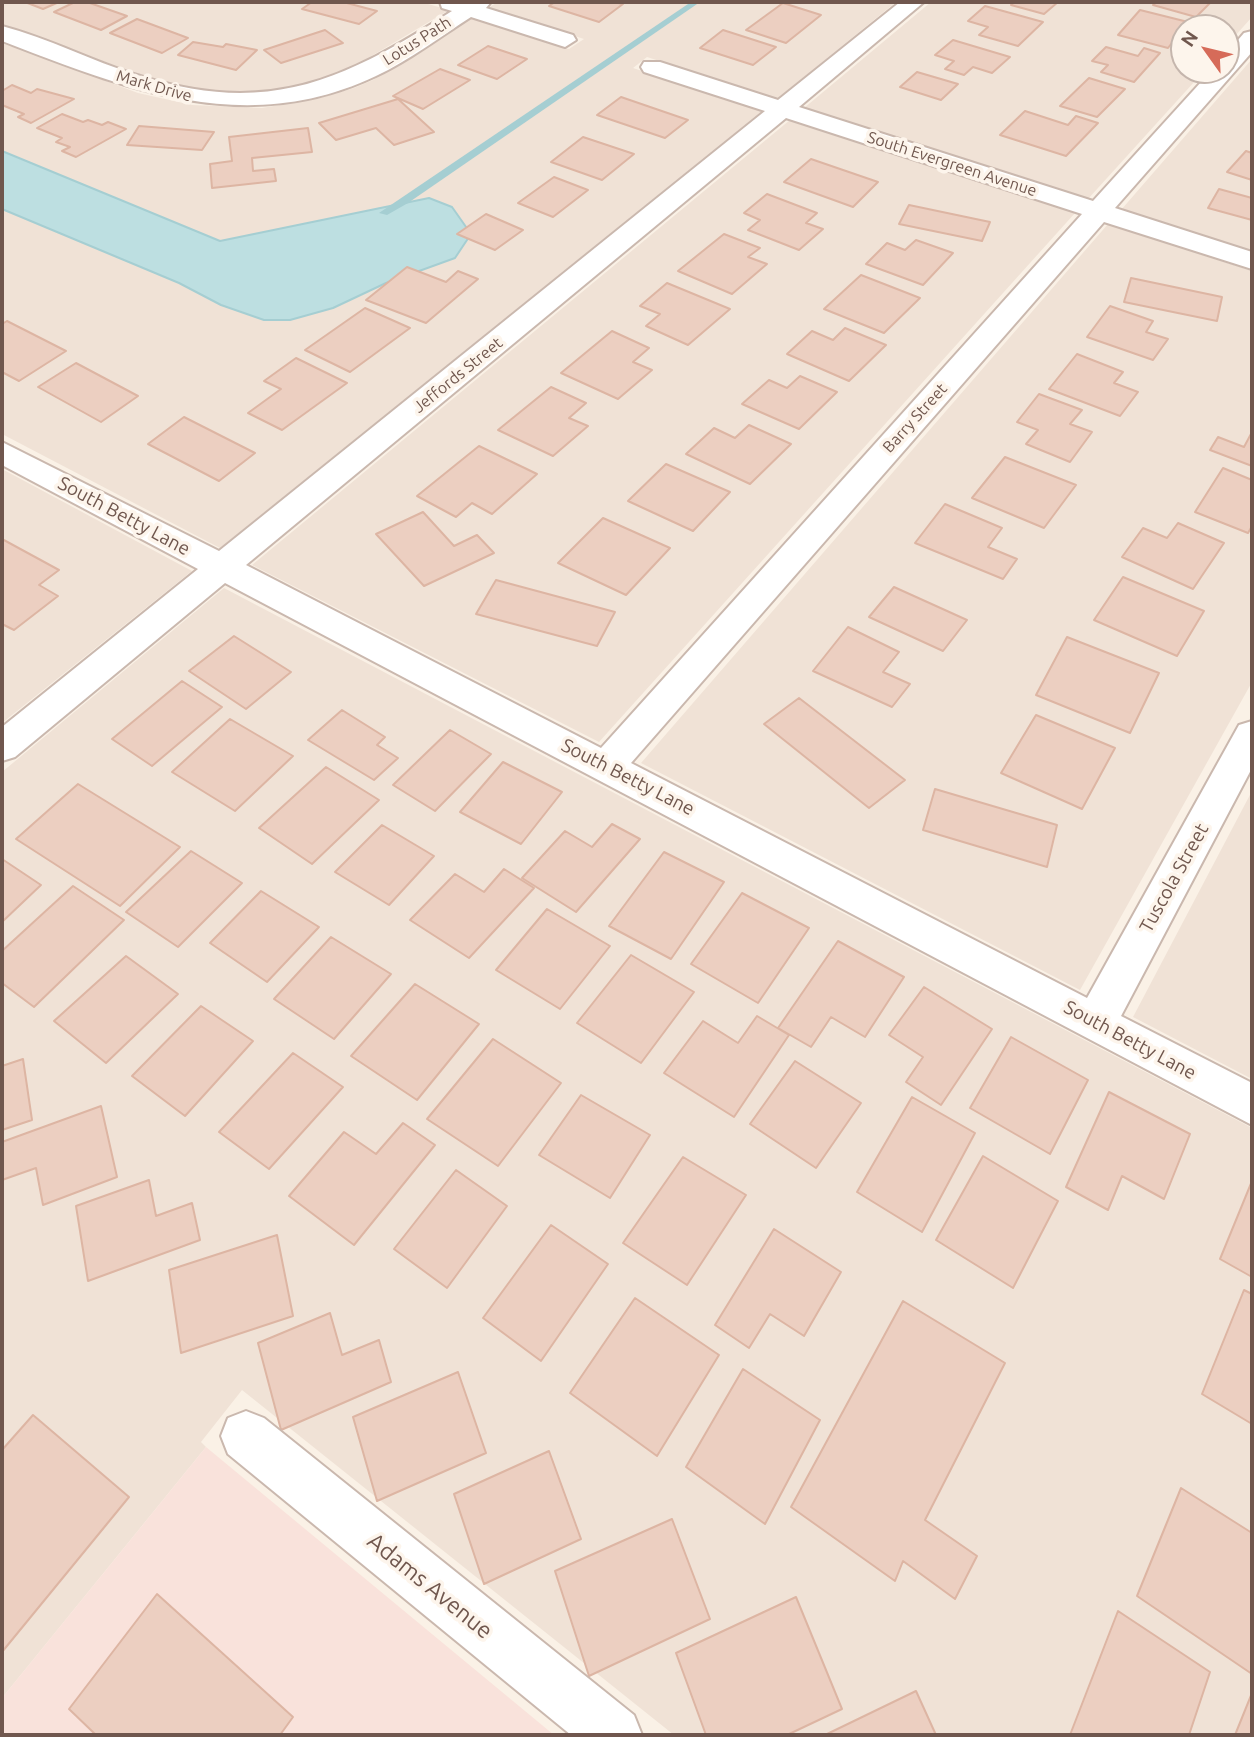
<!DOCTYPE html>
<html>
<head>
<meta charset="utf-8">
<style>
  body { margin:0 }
  #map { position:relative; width:1254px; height:1737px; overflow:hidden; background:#faf1e6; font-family:Ubuntu,sans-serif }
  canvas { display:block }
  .frame { position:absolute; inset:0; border:4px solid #70574e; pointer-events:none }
  .north { position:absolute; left:1170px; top:14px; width:70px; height:70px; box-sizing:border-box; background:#fdf5ec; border:2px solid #c5b6ad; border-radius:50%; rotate:304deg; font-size:19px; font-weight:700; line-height:28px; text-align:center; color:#70574e }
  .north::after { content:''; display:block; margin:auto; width:24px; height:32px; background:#d66b59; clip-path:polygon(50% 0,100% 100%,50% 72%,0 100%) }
</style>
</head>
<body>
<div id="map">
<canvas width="1254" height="1737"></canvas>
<div class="frame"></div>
<div class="north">N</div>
</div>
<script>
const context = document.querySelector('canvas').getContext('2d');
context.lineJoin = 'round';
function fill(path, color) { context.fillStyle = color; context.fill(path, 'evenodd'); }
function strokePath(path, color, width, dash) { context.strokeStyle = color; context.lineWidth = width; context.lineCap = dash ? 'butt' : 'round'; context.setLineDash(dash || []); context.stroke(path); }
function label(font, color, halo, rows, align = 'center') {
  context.font = font + ' Ubuntu,sans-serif'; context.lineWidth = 7; context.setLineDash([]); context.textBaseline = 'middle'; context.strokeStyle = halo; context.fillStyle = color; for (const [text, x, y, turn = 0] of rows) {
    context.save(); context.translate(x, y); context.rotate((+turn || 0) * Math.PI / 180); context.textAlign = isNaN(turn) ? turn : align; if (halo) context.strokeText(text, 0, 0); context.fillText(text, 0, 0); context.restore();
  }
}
const residential = new Path2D(`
  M2,2H421L449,10L343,73L304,86L262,93L199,91L157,81L2,24Z
  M498,2H896L777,99L647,57L633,68L762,111L220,548L2,434V209L179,283L221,305L363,293L455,258L429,198L220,241L2,151V42L138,93L192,105L262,108L320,98L354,88L373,80L472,18L569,49L584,39L488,8Z
  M931,2H1252V17L1226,46V28H1184V70H1205L1088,199L804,108Z
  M1252,59V252L1121,210Z
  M790,120L1075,213L599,742L252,565Z
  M1108,224L1252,271V682L1080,990L641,763Z
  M2,469L192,571L2,723Z
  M224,588L1252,1128V1735H674L242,1390L201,1442L206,1447L2,1698V772Z
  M1252,791V1079L1133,1017Z`);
const commercial = new Path2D(`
  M206,1447L554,1735H2V1698Z`);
const water = new Path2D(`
  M2,151L220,241L429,198L452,207L471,234L455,258L386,283L333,308L290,320H264L221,305L179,283L2,209Z`);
const stream = new Path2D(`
  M691,2H700L408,203L387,215L379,213Z`);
const building = new Path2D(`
  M25,2H59L43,9Z
  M75,2H87L127,16L101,30L54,12Z
  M312,2H343L377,11L359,24L302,9Z
  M555,2H614L623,4L599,22L549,6Z
  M1014,2H1058L1044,14L1011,5Z
  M1157,2H1211L1196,17L1153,5Z
  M783,3L821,15L786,43L746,30Z
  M985,6L1043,22L1018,46L979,35L988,27L968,21Z
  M1140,10L1188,22L1168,48L1118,35Z
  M137,19L188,38L162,53L110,33Z
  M325,30L343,43L281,63L264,50Z
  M723,30L776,47L753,65L700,48Z
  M953,40L1010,57L992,73L973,67L964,75L945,69L954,61L935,55Z
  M193,42L223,47L226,44L257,50L236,70L178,55Z
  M488,46L527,59L497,79L458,65Z
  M1106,47L1138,56L1144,48L1160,53L1134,82L1101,72L1108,65L1092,61Z
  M440,69L470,80L423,109L393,96Z
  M917,72L958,84L941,100L900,87Z
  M1089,78L1125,89L1097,117L1060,106Z
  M12,85L31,93L37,89L74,99L31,123L18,117L24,114L2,105V91Z
  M621,97L688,120L665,138L597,115Z
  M398,99L434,132L394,145L376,128L336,140L319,123Z
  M1025,111L1068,125L1076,116L1098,123L1066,156L1000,135Z
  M62,114L83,122L88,120L102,125L108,122L126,129L76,157L62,151L70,147L56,142L62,138L37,128Z
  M139,126L214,132L202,150L127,145Z
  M308,128L312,152L252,158L253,171L274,169L276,181L212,188L210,164L232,161L229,137Z
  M583,137L634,154L602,180L551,162Z
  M1246,151L1252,153V180L1227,172Z
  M811,159L878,182L853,207L784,182Z
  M554,177L588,190L553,217L518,203Z
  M1219,189L1252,198V220L1208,208Z
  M767,194L817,213L806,223L823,229L799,250L748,230L760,220L744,213Z
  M909,205L990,222L982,241L899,224Z
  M486,214L523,230L495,250L457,234Z
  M724,234L760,248L748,257L767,264L732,294L678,271Z
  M916,240L953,253L923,285L866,264L887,243L905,250Z
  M407,267L446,282L458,271L478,279L426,323L366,300Z
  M861,275L920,298L884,333L824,309Z
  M1131,278L1222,297L1217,321L1124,302Z
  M667,283L730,309L688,345L646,326L660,314L640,306Z
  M1110,306L1153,321L1146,332L1168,339L1153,360L1087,337Z
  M365,308L410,328L350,372L305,350Z
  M7,321L66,351L19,381L2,372V324Z
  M845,328L886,345L849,381L787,354L812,331L833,340Z
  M612,331L649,348L633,362L652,370L618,399L561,373Z
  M1077,354L1123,372L1114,383L1138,392L1120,416L1049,389Z
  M296,358L347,383L282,430L248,413L281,389L264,381Z
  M76,363L138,396L101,422L38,387Z
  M800,376L837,392L799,429L742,404L769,380L787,388Z
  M551,387L586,403L569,418L588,426L553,456L498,430Z
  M1039,394L1082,410L1070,424L1092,432L1070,462L1026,444L1038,430L1017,422Z
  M184,417L255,453L219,481L148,444Z
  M749,425L791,444L750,484L686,454L714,428L735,438Z
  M1252,432V466L1210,450L1218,437L1244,447Z
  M479,446L537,474L492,514L472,503L456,517L417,496Z
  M1005,457L1076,485L1044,528L972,498Z
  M666,464L730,492L693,531L628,501Z
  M1223,468L1252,480V526L1248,533L1195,512Z
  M945,504L1002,528L988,547L1017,559L1003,579L915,543Z
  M423,512L454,546L477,535L494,553L424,586L376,534Z
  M603,518L670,548L626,595L558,563Z
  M1178,523L1224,543L1193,589L1122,557L1143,528L1167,538Z
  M2,539L59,570L39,585L58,596L14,630L2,624Z
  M1123,577L1204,611L1177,656L1094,620Z
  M496,580L615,612L597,646L476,614Z
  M894,587L967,620L943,651L869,617Z
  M848,627L899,652L883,672L910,684L892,707L813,671Z
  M234,636L291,672L246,709L189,671Z
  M1067,637L1159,673L1130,733L1036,695Z
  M182,681L222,707L152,766L112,739Z
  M799,698L905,780L869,808L764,724Z
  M342,710L385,737L377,745L398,758L374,780L308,740Z
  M1036,715L1115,748L1082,809L1001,773Z
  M230,719L293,756L235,811L172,772Z
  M450,730L491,754L435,811L393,785Z
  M503,762L562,792L521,844L460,812Z
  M326,767L379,800L312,864L259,828Z
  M78,784L180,847L120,906L16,839Z
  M935,789L1057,825L1047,867L923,830Z
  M612,824L640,839L576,912L522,878L565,831L592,847Z
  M382,825L434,856L389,905L335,872Z
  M191,851L242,883L178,947L126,912Z
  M664,852L724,882L671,959L609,926Z
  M2,859L41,885L2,922Z
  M504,869L534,888L469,958L410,920L455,874L484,892Z
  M73,886L124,920L34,1007L2,983V951Z
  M261,891L319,927L267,982L210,943Z
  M742,893L809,928L758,1003L691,964Z
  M547,909L610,946L560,1009L496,970Z
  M331,937L391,974L334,1039L274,999Z
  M838,941L904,977L865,1037L831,1017L811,1047L778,1028Z
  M631,955L694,992L641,1063L577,1023Z
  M126,956L178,994L106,1063L54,1021Z
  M415,984L479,1024L417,1100L351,1056Z
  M924,987L992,1029L941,1105L906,1082L923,1057L889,1035Z
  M201,1006L253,1041L185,1116L132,1076Z
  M757,1016L789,1035L734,1117L664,1073L703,1021L738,1043Z
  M1011,1037L1088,1080L1050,1154L970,1108Z
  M493,1039L561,1083L498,1166L427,1119Z
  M293,1053L343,1087L269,1169L219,1132Z
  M23,1059L32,1120L2,1130V1066Z
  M795,1061L861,1103L816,1168L750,1124Z
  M1109,1092L1190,1134L1164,1199L1122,1176L1108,1210L1066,1187Z
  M581,1095L650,1135L610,1198L539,1155Z
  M912,1097L975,1133L922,1232L857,1192Z
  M101,1106L117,1177L43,1205L36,1168L2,1180V1142Z
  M403,1123L435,1145L354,1245L289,1196L344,1132L376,1154Z
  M983,1156L1058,1201L1013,1288L936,1240Z
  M683,1157L746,1195L687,1285L623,1243Z
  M456,1170L507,1206L447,1288L394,1249Z
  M149,1180L156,1216L192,1203L200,1240L88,1281L76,1206Z
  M1252,1181V1277L1220,1259Z
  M551,1225L608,1264L541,1361L483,1318Z
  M774,1229L841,1272L804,1336L770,1314L749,1348L715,1325Z
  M277,1235L293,1316L181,1353L169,1270Z
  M1244,1290L1252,1294V1424L1202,1394Z
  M635,1298L719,1355L657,1456L570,1393Z
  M903,1301L1005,1363L925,1520L977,1556L955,1599L903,1561L895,1581L791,1507Z
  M330,1313L342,1355L379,1340L391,1382L281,1430L258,1343Z
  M743,1369L820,1420L765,1524L686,1467Z
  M458,1372L486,1453L377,1501L353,1417Z
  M33,1415L129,1497L2,1652V1450Z
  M549,1451L581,1539L484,1584L454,1494Z
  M1181,1488L1252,1533V1674L1137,1596Z
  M672,1519L710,1619L589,1676L555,1571Z
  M157,1594L293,1717L280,1735H96L69,1709Z
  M796,1597L842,1709L787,1735H706L676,1653Z
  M1118,1611L1210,1672L1189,1735H1070Z
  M916,1691L936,1735H825Z
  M1252,1693V1735H1235Z`);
const minor = new Path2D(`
  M440,2H491L486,8L573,35L576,40L565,47L471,17C440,37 410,60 376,76C245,138 127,89 2,41V26C48,38 92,61 137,75C268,117 343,81 452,11L442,8Z
  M900,2H924L799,107L1093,201L1212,70H1226V54L1244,33L1252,31V52L1115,208L1252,252V269L1104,222L631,763L1087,998L1239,725L1252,721V768L1121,1016L1252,1083V1125L225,583L15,757L2,761V727L198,569L2,465V442L219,551L765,111L644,72L641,67L644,62H660L778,100ZM786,118L1082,214L601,748L246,565Z
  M246,1411L264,1418L634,1715L642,1735H571L228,1454L221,1436L228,1418Z`);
const farStreetnames = [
  ["Lotus Path",417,41,-32],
  ["Mark Drive",154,86,16],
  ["South Evergreen Avenue",952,164,18],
  ["Jeffords Street",458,375,-39],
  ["Barry Street",915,418,-48]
];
const streetNames = [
  ["South Betty Lane",124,516,28],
  ["South Betty Lane",628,777,27],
  ["Tuscola Street",1174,878,-61],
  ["South Betty Lane",1130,1040,28]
];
const nearStreetnames = [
  ["Adams Avenue",430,1586,39]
];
fill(residential, '#f0e2d6');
fill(commercial, '#f9e2db');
fill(water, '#bddfe1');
strokePath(water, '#a5ced2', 2);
fill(stream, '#a5ced2');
fill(building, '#eccfc1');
strokePath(building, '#ddb5a3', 2);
strokePath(minor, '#cab8ae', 4);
fill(minor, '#fff');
label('16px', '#70574e', '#fdf5ec', farStreetnames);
label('19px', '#70574e', '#fdf5ec', streetNames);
label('23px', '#70574e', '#fdf5ec', nearStreetnames);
</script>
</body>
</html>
